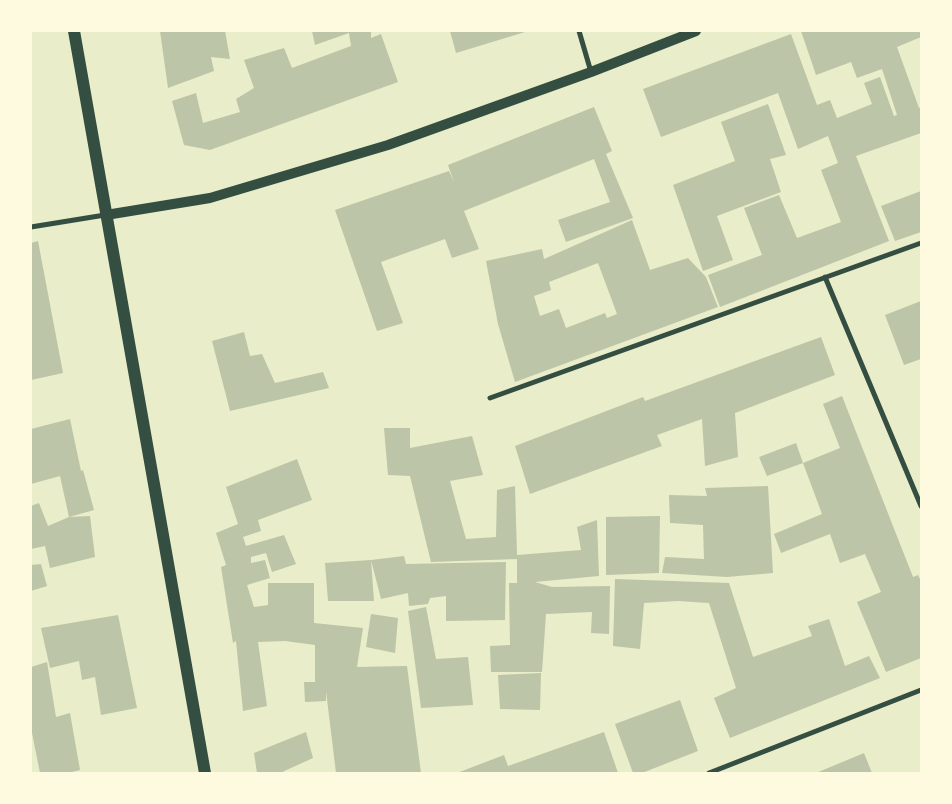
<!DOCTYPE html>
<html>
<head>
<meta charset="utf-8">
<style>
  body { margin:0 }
  #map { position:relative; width:952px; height:804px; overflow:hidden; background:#e9edc9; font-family:Mulish,sans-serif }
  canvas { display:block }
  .frame { position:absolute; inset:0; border:32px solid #fefae0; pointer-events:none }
</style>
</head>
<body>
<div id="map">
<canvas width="952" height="804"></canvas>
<div class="frame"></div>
</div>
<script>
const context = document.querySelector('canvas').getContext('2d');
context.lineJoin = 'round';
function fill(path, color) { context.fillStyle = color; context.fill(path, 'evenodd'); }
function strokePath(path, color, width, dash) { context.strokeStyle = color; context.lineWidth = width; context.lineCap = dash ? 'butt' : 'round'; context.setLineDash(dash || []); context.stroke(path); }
const building = new Path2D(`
  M160,31H225L230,59L211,57L214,71L168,88Z
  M312,31H371V38L381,34L398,82L210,150L184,145L172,101L196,93L203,123L240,112L236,99L254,88L244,60L284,48L292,68L351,46L349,33L315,45Z
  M450,31H525V32L456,53Z
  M801,31H921V37L897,47L919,108L921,107V133L856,156L889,241L720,307L708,275L762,255L744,208L779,195L797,238L841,222L821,170L838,163L828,136L798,149L778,93L661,137L643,89L791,34L817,105L830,100L837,118L872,104L864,83L880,77L894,116L897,115L882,69L857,78L851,62L816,75Z
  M768,104L786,155L770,159L781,192L717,216L733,260L703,271L673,185L735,161L721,122Z
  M594,107L612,151L606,154L633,218L566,242L558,220L610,202L594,159L464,211L479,249L452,258L445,239L381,262L403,323L377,331L335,210L449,171L454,182L448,165Z
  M921,191V232L895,241L881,206Z
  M632,220L650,270L688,258L706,277L718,307L515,382L498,324L486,261L542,249L544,259ZM598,263L617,314L607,318L605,313L566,328L559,309L540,316L534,296L551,290L549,282Z
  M38,241L63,373L31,380V243Z
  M921,301V359L904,365L885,315Z
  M244,332L250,356L262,354L275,383L323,372L329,388L230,411L212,341Z
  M821,337L835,375L735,413L738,457L705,466L702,419L657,435L662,446L530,494L515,446L643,397L645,401Z
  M842,396L913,577L918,575L921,581V658L886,672L857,602L881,592L865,554L840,563L830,534L781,553L774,534L822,514L803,463L840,448L823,404Z
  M70,419L81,471L83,470L94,510L69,517L90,516L95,557L50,568L45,546L31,549V506L39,503L48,526L69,517L60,476L31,484V429Z
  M384,428H410V448L472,436L483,475L450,481L466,539L496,537L497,490L515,486L517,555L581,550L577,527L597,520L599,576L535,582L552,587L610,586L609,634L591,633L592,612L546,614L542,672H491L490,646L510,645L509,583H517V559L431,562L410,476L388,475Z
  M796,443L803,463L767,476L759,457Z
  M297,459L312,500L258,520L261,531L243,537L246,546L284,535L296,564L272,572L266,553L251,557V563L265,560L270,578L247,585L254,607L268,605V583H314V623L363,628L357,667L407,666L421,773H336L326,691V701L305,702L304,682H315V645L285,641L258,642L267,706L243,711L236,641L233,643L221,567L226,565L216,533L238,524L226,487Z
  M768,486L773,573L727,577L662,573L665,557L704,559L703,525L670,523L669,495L707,496L705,488Z
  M660,516L659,573L606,575V517Z
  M404,556L406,564L506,562L505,620L446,621V596L430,598L428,604L409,606L408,593L381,599L371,560Z
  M371,560L374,601H328L325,563Z
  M41,564L47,586L31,591V565Z
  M615,579L729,583L753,657L812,636L808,626L829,619L845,666L869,656L880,678L730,738L714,698L736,688L709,603L678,601L644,603L640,649L613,646Z
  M426,607L436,659L468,657L473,705L421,708L408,611Z
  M371,614L398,618L395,653L366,647Z
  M118,615L137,708L101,715L95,677L82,680L79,661L50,668L41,628Z
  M47,662L56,717L70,713L80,770L68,773H40L31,728V667Z
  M541,673L540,710L500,709L498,675Z
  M680,700L698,751L642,773H633L615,724Z
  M306,732L313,758L280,773H257L254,753Z
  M604,732L618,773H457L504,755L508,766Z
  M864,753L872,773H816Z`);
const minor = new Path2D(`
  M579,31L591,72
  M31,227L105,215
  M825,277L921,506
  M490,398L921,243
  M709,773L921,690`);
const secondary = new Path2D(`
  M106,215L210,198L388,145L591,72L696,31`);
const primary = new Path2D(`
  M74,31L205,773`);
fill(building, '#bcc5a7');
strokePath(minor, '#344e41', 5);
strokePath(secondary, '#344e41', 10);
strokePath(primary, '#344e41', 12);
</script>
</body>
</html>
